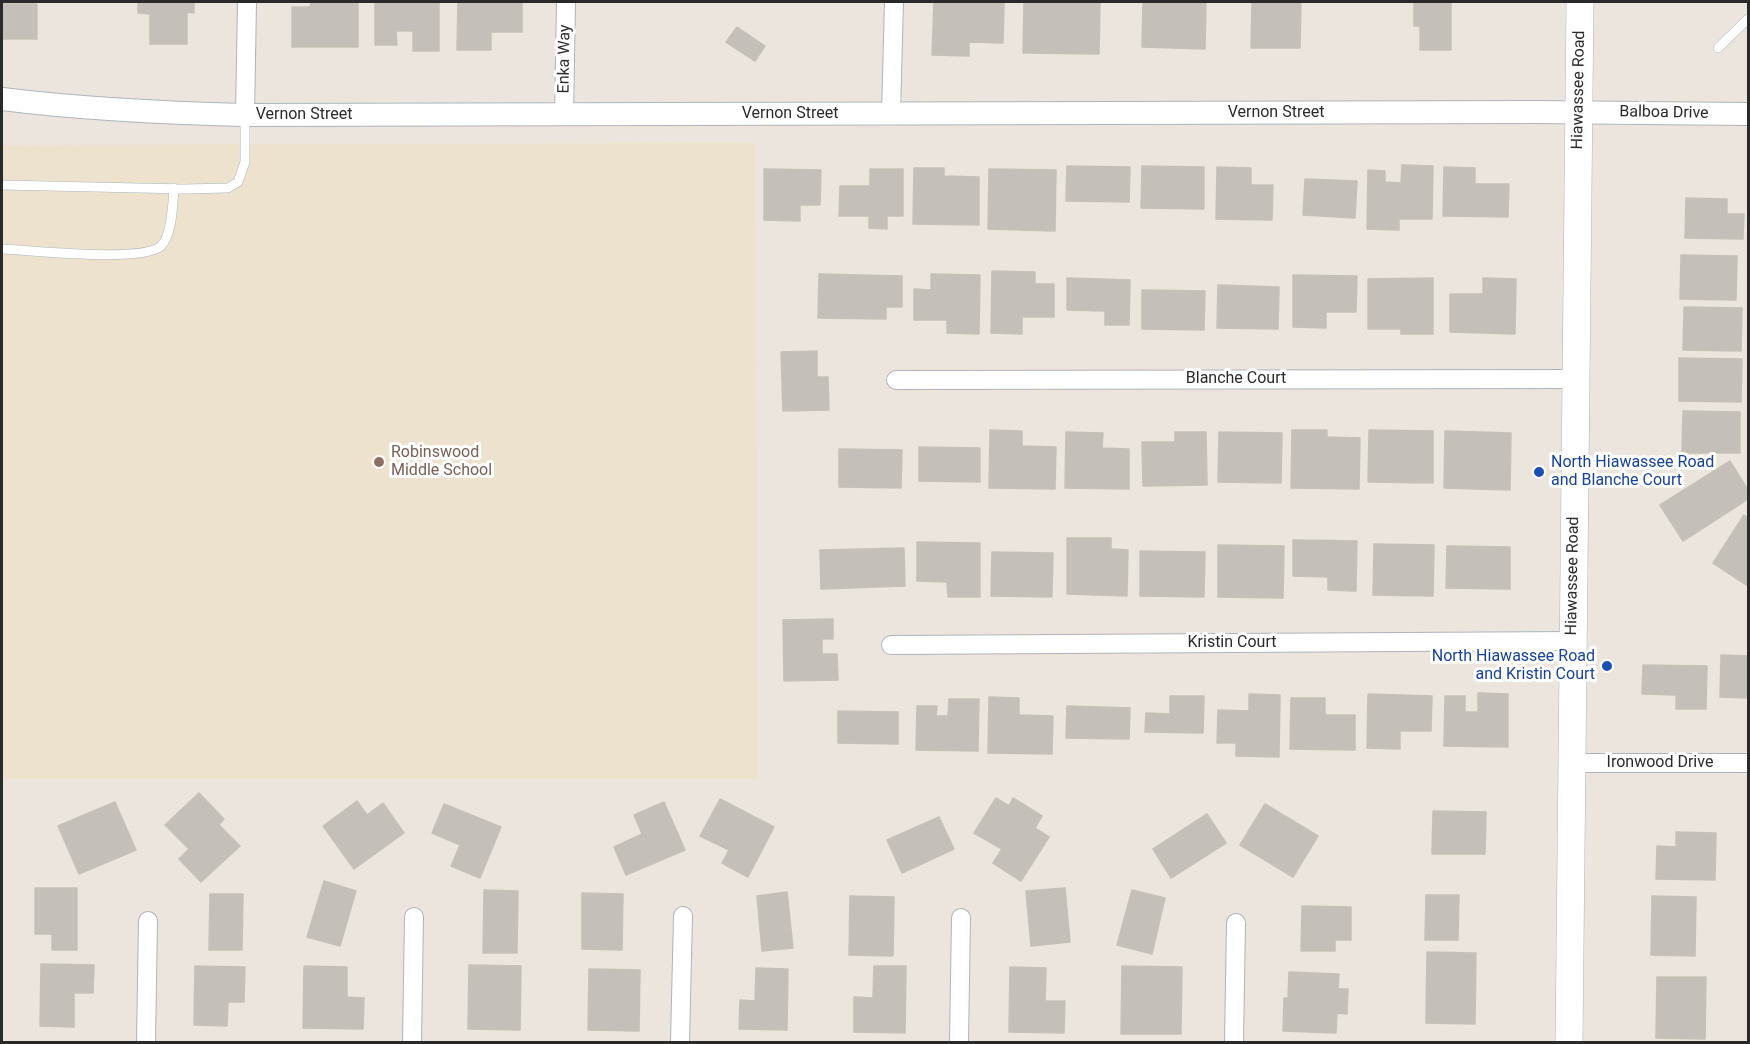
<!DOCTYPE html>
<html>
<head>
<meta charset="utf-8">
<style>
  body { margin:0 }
  #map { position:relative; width:1750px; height:1044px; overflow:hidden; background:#ebe5dd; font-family:Roboto,sans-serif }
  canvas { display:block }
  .frame { position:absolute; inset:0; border:3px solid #2a2a2a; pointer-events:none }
</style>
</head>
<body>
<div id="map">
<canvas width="1750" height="1044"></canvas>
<div class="frame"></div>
</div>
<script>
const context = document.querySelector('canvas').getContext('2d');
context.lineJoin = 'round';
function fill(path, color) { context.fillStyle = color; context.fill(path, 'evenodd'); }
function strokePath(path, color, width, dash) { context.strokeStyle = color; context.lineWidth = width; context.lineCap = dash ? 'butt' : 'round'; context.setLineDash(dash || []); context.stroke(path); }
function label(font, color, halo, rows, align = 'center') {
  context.font = font + ' Roboto,sans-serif'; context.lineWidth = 6; context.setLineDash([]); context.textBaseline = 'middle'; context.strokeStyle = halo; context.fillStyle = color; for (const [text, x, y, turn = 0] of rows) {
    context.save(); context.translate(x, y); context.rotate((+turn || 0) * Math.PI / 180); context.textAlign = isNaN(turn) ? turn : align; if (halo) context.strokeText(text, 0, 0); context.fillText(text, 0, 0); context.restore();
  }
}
const education = new Path2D(`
  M755,143L758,779H2V145Z`);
const building = new Path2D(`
  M138,2H194V13L187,12V44H150V14L138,13Z
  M311,2H358V47H292V7H310Z
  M375,2H439V51H413V31H396L397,45H375Z
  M458,2H522V32H491V50H457Z
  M934,2H1004L1003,43L969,42V56L932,55Z
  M1024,2H1100L1099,54L1023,53Z
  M1163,2H1206L1205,49L1142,47L1143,3L1163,4Z
  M1252,2H1301L1300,48H1251Z
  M1414,2H1451V50H1420V26H1414Z
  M2,4H37V39H2Z
  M737,27L765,46L755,61L726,42Z
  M1402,165L1433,166L1432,219H1399V230L1367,229L1368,170L1385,171V182L1401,183Z
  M1067,166L1130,167L1129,202L1066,201Z
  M1142,166L1204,167V209L1141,208Z
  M1217,167L1251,168V185H1273L1272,220L1216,219Z
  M1444,167L1475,168V184H1509L1508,217L1443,216Z
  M914,168H944V176L979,177V225L913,224Z
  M764,169L821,170L820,205H800V221L764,220Z
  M870,169H903V216H887V229L869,228V216H839L840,186H870Z
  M989,169L1056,170L1055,231L988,229Z
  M1305,179L1357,181L1355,218L1303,215Z
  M1686,198L1727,199V214H1744L1743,239L1685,238Z
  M1681,255L1737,256L1736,300L1680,299Z
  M992,271L1035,272V284H1054V317H1022V334L991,333Z
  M819,274L902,276V307H886V319L818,318Z
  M931,274L980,275L979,334L947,333V320H914V289L931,290Z
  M1293,275L1357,276L1356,312H1326V328L1293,327Z
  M1067,278L1130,280L1129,325H1105V311L1067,310Z
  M1433,278V334H1401V329H1368V279Z
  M1483,278L1516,279L1515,334L1450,332V294H1483Z
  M1218,285L1279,287L1278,329L1217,328Z
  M1142,290L1205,291L1204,330L1142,329Z
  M1684,307L1742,308L1741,351L1683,350Z
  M817,351V377H828L829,410L783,411L781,352Z
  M1679,358L1742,359L1741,402L1679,401Z
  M1683,411L1740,412V453H1682Z
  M990,430L1022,431V446L1056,447L1055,489L989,488Z
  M1292,430H1327V437L1360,438L1359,489L1291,488Z
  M1369,430L1433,431V483L1368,482Z
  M1445,431L1511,433L1510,490L1444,488Z
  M1066,432L1103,433L1102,448L1129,449V489L1065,488Z
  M1175,432H1206L1207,485L1143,486L1142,442H1175Z
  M1219,432L1282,433L1281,483L1218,482Z
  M919,447L980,448V482L919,481Z
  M839,449L902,450L901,488L839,487Z
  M1730,461L1748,490V499L1683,541L1660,505Z
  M1744,515L1748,518V586L1713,563Z
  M1067,538H1111V549L1128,550L1127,596L1067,594Z
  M1293,540L1357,541L1356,591L1328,590V577L1293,576Z
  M917,542L980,543V597H948L947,582L917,581Z
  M1374,544L1434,545L1433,596L1373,595Z
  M1218,545L1284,546L1283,598L1218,597Z
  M1447,546L1510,547V589L1446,588Z
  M904,548L905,586L821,589L820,550Z
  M1140,551L1205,552L1204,597L1140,596Z
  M992,552L1053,553L1052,597L991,596Z
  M833,619V639H822V654H837L838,680L784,681L783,620Z
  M1721,655L1748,656V698L1720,697Z
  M1643,665L1707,666L1706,709H1676V695L1642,694Z
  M1478,693L1508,694V747L1444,746L1445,696H1465V712H1478Z
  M1249,694L1280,695L1279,757L1236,756V743H1217L1218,710L1249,711Z
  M1368,694L1432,696L1431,731H1400V749L1367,748Z
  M1170,696H1204L1203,733L1145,732L1146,713L1170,714Z
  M989,697L1019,698V715L1053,716L1052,754L988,753Z
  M1291,698H1325V715H1355V750L1290,749Z
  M949,699H979L978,751L916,750L917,706H937L936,716H948Z
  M1067,706L1130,708L1129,739L1066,738Z
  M838,711L898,712V744L838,743Z
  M199,793L224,819L219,825L240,846L201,882L179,859L189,849L165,825Z
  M996,798L1009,806L1013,798L1042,816L1035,828L1049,837L1021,881L993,863L1002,849L974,833Z
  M720,799L774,827L748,877L722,863L729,850L700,836Z
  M357,801L367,815L383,803L404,833L354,869L323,826Z
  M115,802L136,850L79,874L58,826Z
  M664,802L685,850L626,875L614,847L642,834L634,815Z
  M444,804L501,827L480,878L451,866L460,845L432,833Z
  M1265,804L1318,836L1293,877L1240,845Z
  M1433,811L1486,812L1485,854H1432Z
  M1207,814L1226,843L1171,878L1153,849Z
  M939,817L954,849L902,873L887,840Z
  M1676,832L1716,833L1715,880L1656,879L1657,846L1676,847Z
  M324,881L356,891L340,946L307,937Z
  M35,888H77V950H52V934H35Z
  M1065,888L1070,942L1031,946L1026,891Z
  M484,890L518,891L517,953H483Z
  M1132,890L1165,898L1152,954L1117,945Z
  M787,892L793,948L762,951L757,896Z
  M582,893L623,894L622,950L582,949Z
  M210,894H243L242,950H209Z
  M1426,895H1459L1458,940H1425Z
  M850,896L894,897L893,956L849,955Z
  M1652,896L1696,897L1695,956L1651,955Z
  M1302,906L1351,907V940H1335V951H1301Z
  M1427,952L1476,953L1475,1024L1426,1023Z
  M41,964L94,965L93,993H74V1027L40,1026Z
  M469,965L521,966L520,1030L468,1029Z
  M195,966L245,967L244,1002H228L227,1026L194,1025Z
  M304,966L347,967V997L364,998L363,1029L303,1028Z
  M874,966H906L905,1033L854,1032V997L873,998Z
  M1122,966L1182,967L1181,1034H1121Z
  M1010,967L1046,968L1045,1001H1065L1064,1033L1009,1032Z
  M756,968L788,969L787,1030L739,1029L740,1000L755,1001Z
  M589,969L640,970L639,1031L588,1030Z
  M1289,972L1339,974L1338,989H1348L1347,1014L1337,1013L1336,1033L1283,1031L1284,998H1288Z
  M1657,977H1706L1705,1039L1656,1038Z`);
const service = new Path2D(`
  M1718,48L1748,19
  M2,185L185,189L228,188L238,182L245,162V115
  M2,249C31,250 142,263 161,246C172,236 173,203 174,188`);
const minor = new Path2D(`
  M891,114L894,2
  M245,115L247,2
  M564,116L566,2
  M896,380L1576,379
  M891,645L1573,641
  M1572,763H1748
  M146,1042L148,921
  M412,1042L414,917
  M680,1042L683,916
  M959,1042L961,918
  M1234,1042L1236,923`);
const tertiary = new Path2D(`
  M2,99C83,109 163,113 245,115L1535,112L1748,114`);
const secondary = new Path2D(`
  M1569,1042L1580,2`);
const markers = [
  [379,462,6,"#8d6e63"],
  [1539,472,6,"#1a4fb4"],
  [1607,666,6,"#1a4fb4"]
];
const streetNames = [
  ["Enka Way",565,59,-89],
  ["Hiawassee Road",1579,90,-89],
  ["Vernon Street",1276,113],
  ["Balboa Drive",1664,113,1],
  ["Vernon Street",790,114],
  ["Vernon Street",304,115],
  ["Blanche Court",1236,379],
  ["Hiawassee Road",1573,576,-89],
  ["Kristin Court",1232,643],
  ["Ironwood Drive",1660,763]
];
const educationNames = [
  ["Robinswood",391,453],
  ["Middle School",391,471]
];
const transitNames = [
  ["North Hiawassee Road",1551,463],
  ["and Blanche Court",1551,481],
  ["North Hiawassee Road",1595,657,"right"],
  ["and Kristin Court",1595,675,"right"]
];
fill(education, '#ece2cd');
fill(building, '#c4bfb8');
strokePath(building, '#c6c1b7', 1.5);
strokePath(service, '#b0b3bd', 10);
strokePath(minor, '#b0b3bd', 20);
strokePath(tertiary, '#b0b3bd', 24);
strokePath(secondary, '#b0b3bd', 28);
strokePath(service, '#fff', 9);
strokePath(minor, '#fff', 18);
strokePath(tertiary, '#fff', 22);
strokePath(secondary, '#fff', 27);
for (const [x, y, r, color] of markers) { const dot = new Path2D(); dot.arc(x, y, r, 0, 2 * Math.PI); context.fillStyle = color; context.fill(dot); strokePath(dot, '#fff', 2); }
label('16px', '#2a2a2a', '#fff', streetNames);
label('16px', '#785e54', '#fff', educationNames, 'left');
label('16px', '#164399', '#fff', transitNames, 'left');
</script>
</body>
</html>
